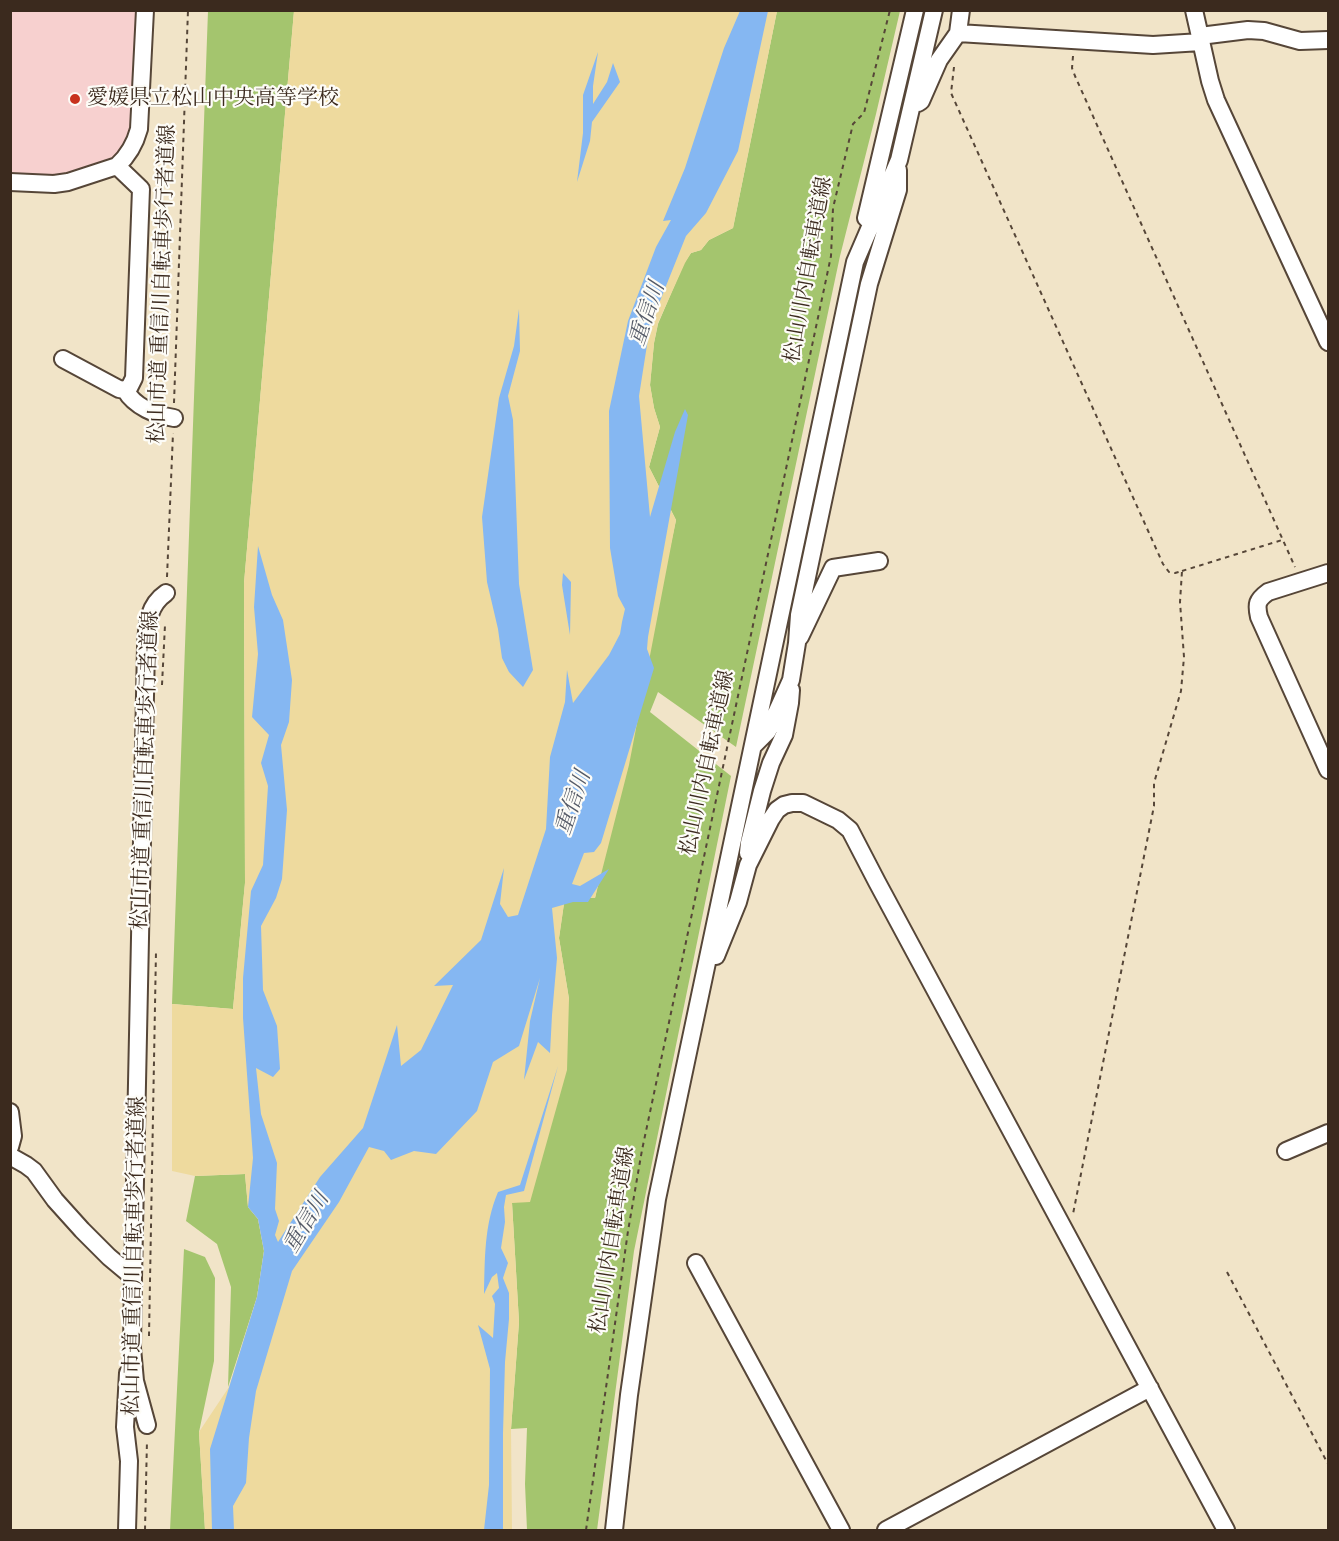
<!DOCTYPE html>
<html>
<head>
<meta charset="utf-8">
<style>
  body { margin:0 }
  #map { position:relative; width:1339px; height:1541px; overflow:hidden; background:#f1e4c8; font-family:"Gentium Book Plus",serif }
  canvas { display:block }
  .frame { position:absolute; inset:0; border:12px solid #3b2a1e; pointer-events:none }
</style>
</head>
<body>
<div id="map">
<canvas width="1339" height="1541"></canvas>
<div class="frame"></div>
</div>
<script>
const context = document.querySelector('canvas').getContext('2d');
context.lineJoin = 'round';
function fill(path, color) { context.fillStyle = color; context.fill(path, 'evenodd'); }
function strokePath(path, color, width, dash) { context.strokeStyle = color; context.lineWidth = width; context.lineCap = dash ? 'butt' : 'round'; context.setLineDash(dash || []); context.stroke(path); }
function label(font, color, halo, rows, align = 'center') {
  context.font = font + ' "Gentium Book Plus","Noto Serif JP",serif'; context.lineWidth = 4.5; context.setLineDash([]); context.textBaseline = 'middle'; context.strokeStyle = halo; context.fillStyle = color; for (const [text, x, y, turn = 0] of rows) {
    context.save(); context.translate(x, y); context.rotate((+turn || 0) * Math.PI / 180); context.textAlign = isNaN(turn) ? turn : align; if (halo) context.strokeText(text, 0, 0); context.fillText(text, 0, 0); context.restore();
  }
}
const built = new Path2D(`
  M10,11H142L138,119L127,149L108,162L67,178L11,177Z`);
const green = new Path2D(`
  M208,11H294L244,583L245,883L233,1009L172,1004Z
  M777,11H900L876,114L840,256L736,747L658,692L650,712L731,776L634,1251L597,1530H527L525,1484L527,1428L511,1429L519,1322L512,1203L569,999L559,938L565,896L595,898L676,520L649,467L660,427L654,408L650,385L654,343L658,324L684,263L691,253L701,250L709,240L733,228Z
  M245,1174L248,1207L258,1219L264,1251L257,1297L228,1387L231,1287L217,1244L186,1221L195,1176Z
  M184,1249L205,1257L215,1278L214,1361L199,1432L205,1530H170Z`);
const sand = new Path2D(`
  M294,11H777L733,228L709,240L701,250L691,253L685,263L658,323L654,343L650,385L654,408L660,427L649,467L676,520L629,765L595,898L565,897L559,938L569,999L567,1070L530,1202L512,1203L519,1322L511,1429L512,1530H205L199,1432L229,1387L257,1297L264,1251L258,1219L248,1207L245,1174L195,1176L172,1171V1004L233,1009L245,883L244,583Z`);
const water = new Path2D(`
  M740,11H768L738,151L706,213L686,236L650,326L639,396L650,517L675,432L685,409L688,415L648,637L647,649L654,668L601,843L594,852L584,853L572,884L580,886L609,869L588,902H573L552,908L557,958L552,1015L550,1053L538,1042L524,1080L530,1021L540,978L519,1046L493,1062L477,1111L436,1154L414,1151L391,1160L384,1151L369,1147L339,1202L292,1271L256,1391L249,1438L246,1483L233,1506L234,1530H212L210,1449L257,1297L264,1251L258,1219L248,1207L253,1158L243,1018V978L251,891L263,865L268,786L261,763L269,735L252,717L258,654L254,607L258,546L272,595L283,620L292,680L289,722L281,745L287,810L282,879L276,898L261,926L263,990L277,1026L280,1069L273,1077L256,1068L261,1114L277,1163L275,1209L279,1221L275,1235L278,1242L320,1177L363,1128L397,1025L401,1066L421,1050L453,985L434,986L481,940L504,868L500,904L508,917L518,915L546,829L550,757L565,702L567,670L573,703L609,655L620,634L622,622L625,609L618,596L610,548L609,411L628,321L656,247L671,220L663,221L685,168L724,48Z
  M598,52L593,86V104L607,82L613,63L620,82L592,122L590,141L577,182L583,133V95Z
  M519,309L520,351L508,396L513,420L519,584L533,670L523,687L509,672L502,658L498,629L487,582L482,517L499,398L514,346Z
  M563,573L571,582L570,635L562,585Z
  M558,1066L524,1191L506,1195L504,1207L505,1222L501,1248L508,1263L503,1278L509,1293V1319L505,1362L503,1433V1530H484L489,1485L490,1369L478,1325L493,1338L495,1304L492,1296L499,1288L497,1273L492,1277L484,1294C485,1259 484,1225 498,1192L520,1185Z`);
const path = new Path2D(`
  M1073,56L1072,68L1075,76L1295,567
  M954,67L951,93L1163,564L1169,572L1175,573L1182,571L1180,602L1184,657L1181,691L1154,783V806L1073,1214
  M174,403L188,10
  M1182,571L1282,540
  M167,577L173,433
  M162,685L165,625
  M1227,1272L1328,1464
  M149,1336L156,951
  M145,1530L147,1440
  M586,1530L628,1231L642,1150L831,256L833,208L853,124L864,113L890,10`);
const minor = new Path2D(`
  M1194,10L1210,81L1216,100L1328,342
  M958,33L1153,45L1201,42
  M1200,36L1248,30L1264,31L1300,41L1328,40
  M918,103L921,101L939,60L958,33L961,10
  M117,166C129,155 135,144 139,129L145,10
  M10,182L54,184L68,182L117,166L141,189L134,378L129,388L125,390C135,407 156,415 174,418
  M866,218L915,10
  M63,359L119,389L125,390
  M1328,573L1268,592C1257,600 1256,604 1259,617L1328,770
  M800,637L833,568L879,561
  M753,746L768,731L791,680L797,643L799,615L869,284L898,190V170
  M748,853L749,843L762,791L771,763L784,735L790,703L791,690
  M716,956L738,902L748,865L771,819L777,810L784,805L792,803H803L838,820L850,830L877,882L1226,1530
  M10,1112L13,1136L10,1147
  M1286,1151L1328,1133
  M10,1156L26,1165L34,1171L55,1200L82,1230L109,1257L133,1277L132,1348L135,1381L147,1425
  M696,1263L841,1530
  M133,1277L146,647C147,626 147,606 166,593
  M127,1530L129,1461L125,1427L128,1373
  M614,1530L629,1395L657,1199L855,262L899,160L934,10
  M886,1530L1150,1388`);
const markers = [
  [75,99,6,"#c8321e"]
];
const poiNames = [
  ["愛媛県立松山中央高等学校",87,99]
];
const streetNames = [
  ["松山川内自転車道線",809,270,-80],
  ["松山市道 重信川自転車歩行者道線",163,284,-88],
  ["松山川内自転車道線",708,763,-78],
  ["松山市道 重信川自転車歩行者道線",146,770,-88],
  ["松山川内自転車道線",613,1240,-81],
  ["松山市道 重信川自転車歩行者道線",135,1256,-89]
];
const waterNames = [
  ["重信川",648,314,-71],
  ["重信川",574,803,-71],
  ["重信川",307,1223,-59]
];
fill(built, '#f7d0cf');
fill(green, '#a4c56e');
fill(sand, '#eeda9e');
fill(water, '#85b7f2');
strokePath(minor, '#564638', 20);
strokePath(path, '#564638', 2, [4.5, 4.5]);
strokePath(minor, '#fff', 16);
for (const [x, y, r, color] of markers) { const dot = new Path2D(); dot.arc(x, y, r, 0, 2 * Math.PI); context.fillStyle = color; context.fill(dot); strokePath(dot, '#fdfcf7', 2); }
label('21px', '#3b2a1e', '#fdfcf7', poiNames, 'left');
label('21px', '#3b2a1e', '#fdfcf7', streetNames);
label('italic 22px', '#555b68', '#fdfcf7', waterNames);
</script>
</body>
</html>
